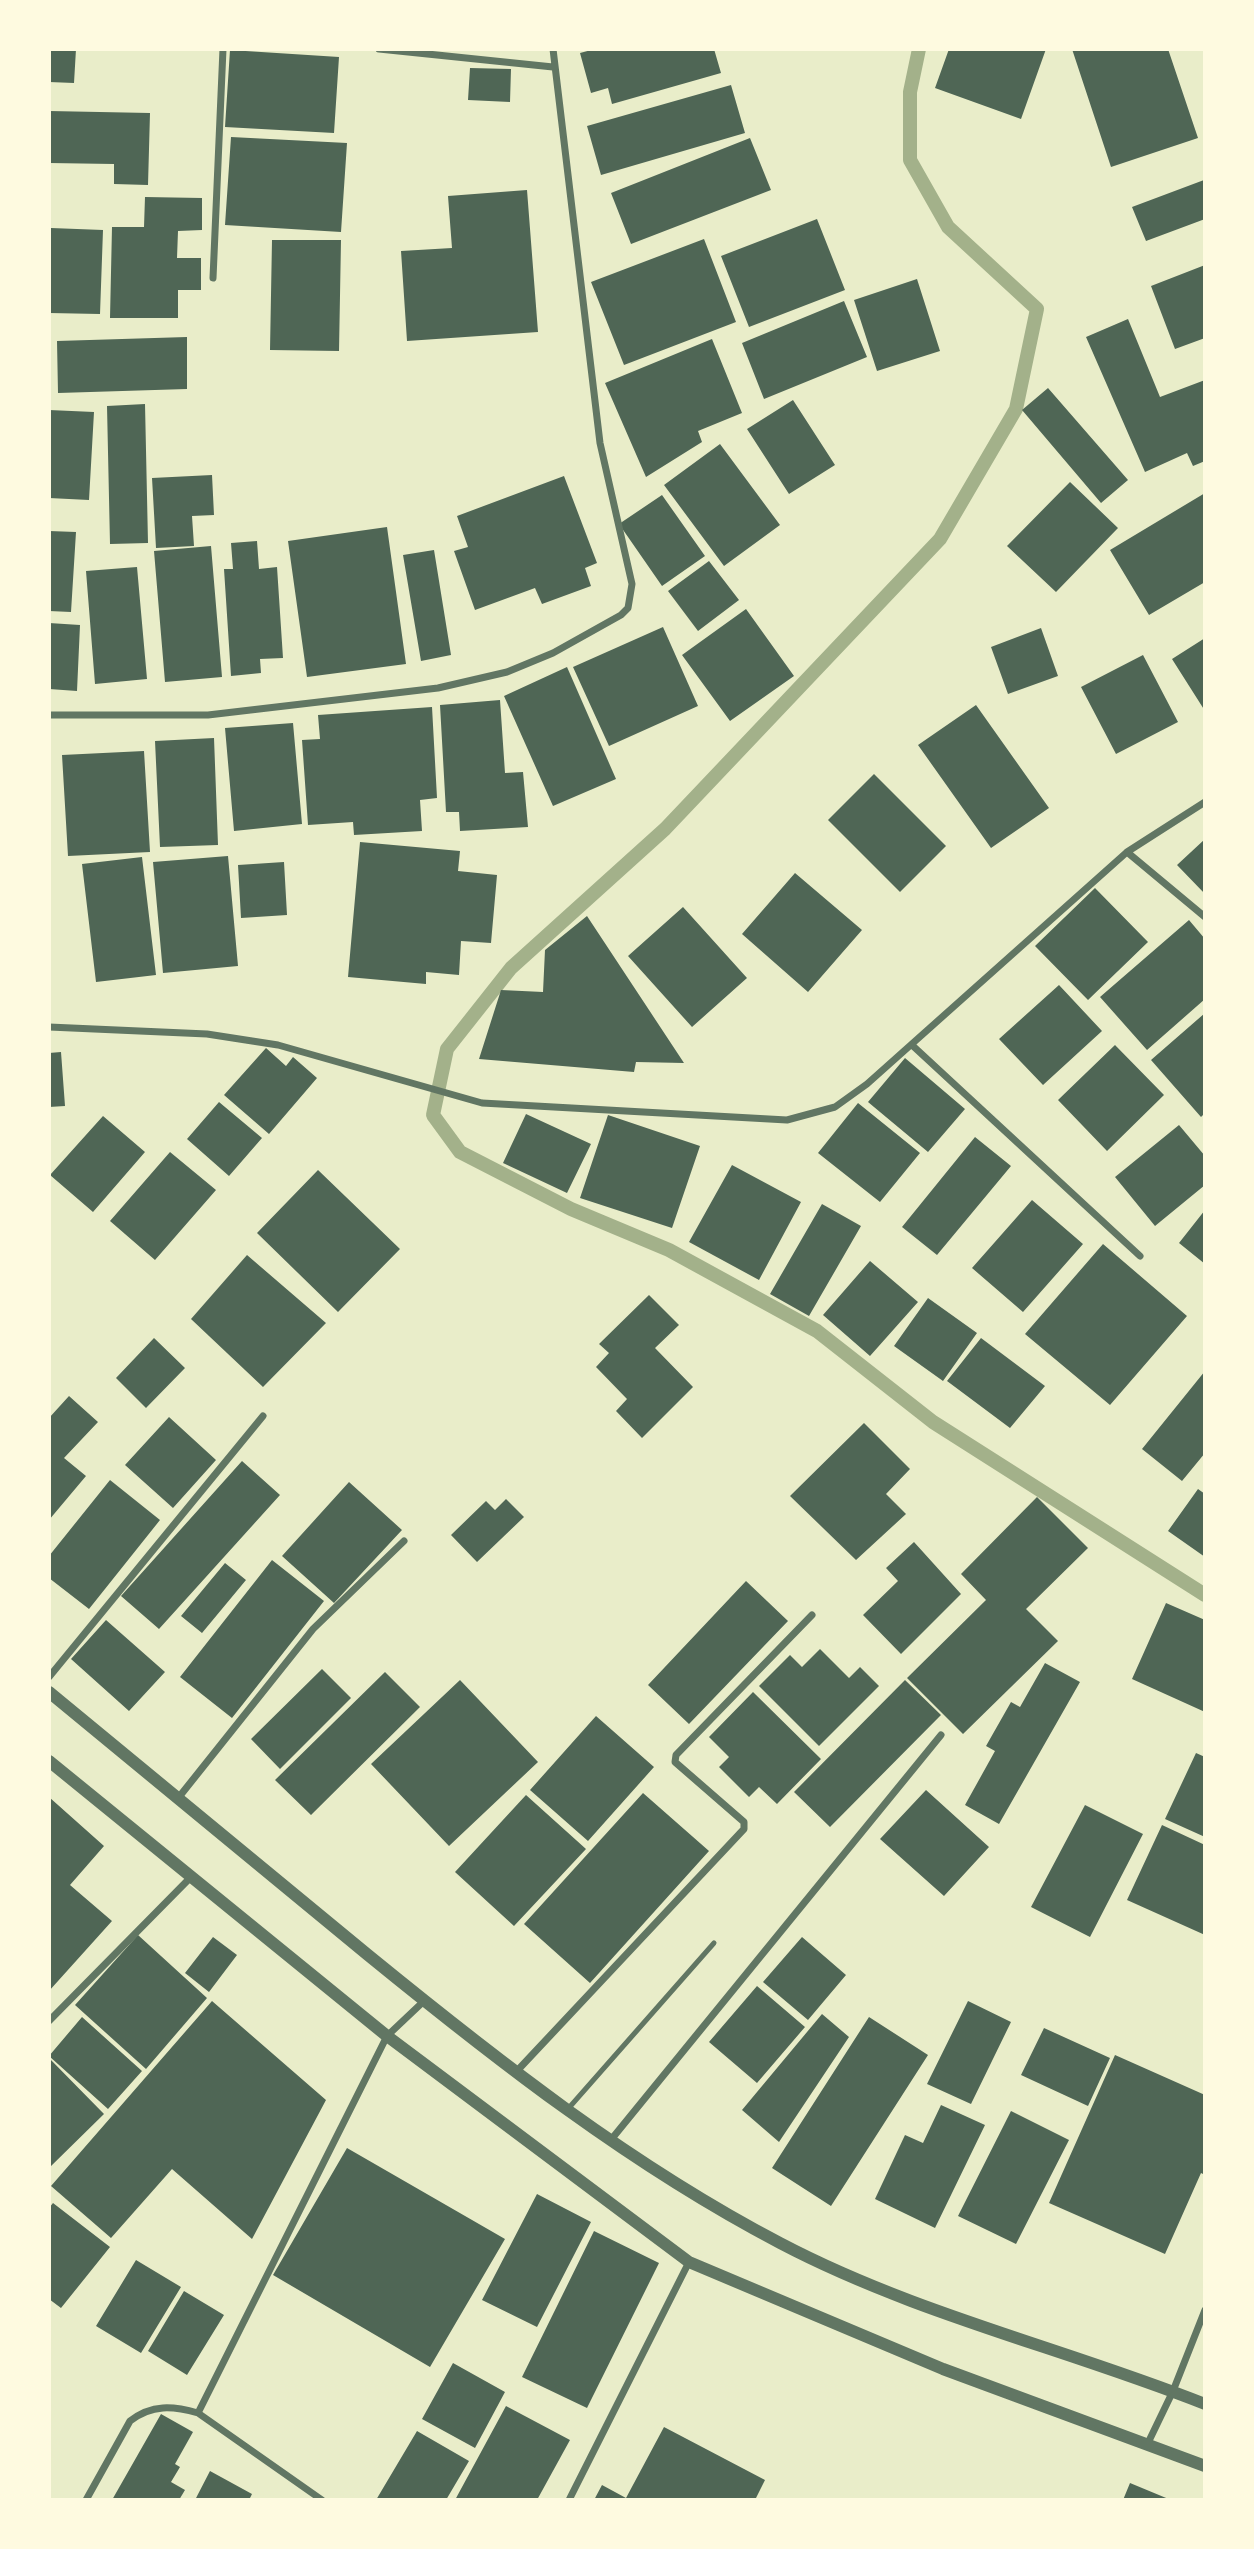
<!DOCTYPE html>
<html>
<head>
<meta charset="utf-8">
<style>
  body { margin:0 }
  #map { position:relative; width:1254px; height:2549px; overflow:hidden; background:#e9edc9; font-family:"Libre Baskerville",serif }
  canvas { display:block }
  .frame { position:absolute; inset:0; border:51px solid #fefae0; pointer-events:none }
</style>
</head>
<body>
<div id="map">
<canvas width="1254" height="2549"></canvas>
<div class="frame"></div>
</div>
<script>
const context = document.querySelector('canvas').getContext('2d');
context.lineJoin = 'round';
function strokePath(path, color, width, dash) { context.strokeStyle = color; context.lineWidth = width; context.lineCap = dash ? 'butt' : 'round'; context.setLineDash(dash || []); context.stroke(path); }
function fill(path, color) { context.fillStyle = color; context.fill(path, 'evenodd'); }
const stream = new Path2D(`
  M919,49L910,92V160L948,227L1037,309L1016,409L940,539L665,829L511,968L447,1049L433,1115L460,1152L571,1209L669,1250L817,1331L933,1422L1205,1595`);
const building = new Path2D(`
  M49,49H76L74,83L49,82Z
  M595,49H714L721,73L612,104L608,88L591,93L580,53Z
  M949,49H1046L1021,119L935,88Z
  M1072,49H1168L1198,138L1111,167Z
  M230,50L339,57L334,133L225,127Z
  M470,68L511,69L510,102L468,100Z
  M731,85L745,133L601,175L587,126Z
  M49,111L150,113L148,185L114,184V164L49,163Z
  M231,137L347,143L341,232L225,225Z
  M750,138L771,190L631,244L611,193Z
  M1204,180L1205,219L1146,241L1132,207Z
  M527,190L538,332L407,341L401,251L452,248L448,196Z
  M145,197L202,198V230L178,231L177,258H201V290H178V318H110L112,227H144Z
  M817,219L845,290L749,327L721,256Z
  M51,228L103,230L100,314L49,313Z
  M704,239L736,322L624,365L591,282Z
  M272,240H341L339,351L270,350Z
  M1205,265V338L1175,349L1151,286Z
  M917,279L940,351L877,371L854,300Z
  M844,301L867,357L764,399L742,343Z
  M1128,319L1160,397L1205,380V461L1193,466L1187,453L1145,472L1086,337Z
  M187,337V389L58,393L57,341Z
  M712,339L742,413L698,431L702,442L646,477L605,383Z
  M1048,388L1128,480L1101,503L1022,410Z
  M793,400L835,465L789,494L747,429Z
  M145,404L148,543L110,544L107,406Z
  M49,410L94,412L89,500L49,498Z
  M720,444L780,525L724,566L664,485Z
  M212,475L214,515L192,516L194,546L156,548L152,478Z
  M564,476L597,563L585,568L591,586L542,604L535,588L475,610L454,551L468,547L457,516Z
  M1070,482L1118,528L1056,592L1007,546Z
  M1205,493V582L1149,615L1110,550Z
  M662,495L705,556L662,586L619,524Z
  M387,527L406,664L307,677L288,541Z
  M49,531L76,532L71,612L49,611Z
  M257,541L259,569L277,567L283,658L260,659L261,673L231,676L224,569H233L231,543Z
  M211,546L222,677L165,682L154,551Z
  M434,550L451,655L421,661L403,555Z
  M709,561L739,600L698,631L668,591Z
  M137,567L147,679L95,684L86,571Z
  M746,609L794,676L730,721L682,655Z
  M49,623L80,625L77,691L49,689Z
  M663,627L698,706L609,746L573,667Z
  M1041,628L1058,676L1008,694L991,647Z
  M1205,638V711L1172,659Z
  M1143,655L1178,722L1116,754L1081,687Z
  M567,667L616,779L553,806L504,696Z
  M500,700L505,773L523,772L528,827L460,831L459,812H446L440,705Z
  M976,705L1049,808L991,848L918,745Z
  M432,707L437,798L420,800L422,831L354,835L353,822L308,825L302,740L320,739L318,715Z
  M293,723L302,824L234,831L225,728Z
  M214,738L218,845L160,847L155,741Z
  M144,751L150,852L68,856L62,755Z
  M874,774L946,846L900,892L828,820Z
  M1205,839V894L1177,865Z
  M360,842L460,851L458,871L497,875L491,943L461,941L459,975L426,972V984L348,977Z
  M228,856L238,966L163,973L153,862Z
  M142,857L156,975L96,982L82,864Z
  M284,862L287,915L241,918L238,865Z
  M795,873L862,930L808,992L742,934Z
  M1095,888L1148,942L1088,1000L1035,946Z
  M683,907L747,978L692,1027L628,956Z
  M587,916L684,1063L636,1062L634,1072L479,1059L501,990L543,992L545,950Z
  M1189,920L1205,939V999L1147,1050L1100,997Z
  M1059,985L1102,1031L1043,1085L999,1039Z
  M1205,1013V1113L1201,1117L1151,1060Z
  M1115,1045L1164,1095L1107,1151L1058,1100Z
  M266,1048L286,1066L293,1057L317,1078L269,1134L224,1095Z
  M61,1052L65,1106L49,1107V1053Z
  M905,1058L965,1109L928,1152L868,1102Z
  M219,1102L262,1138L229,1176L187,1139Z
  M858,1103L920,1153L880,1202L818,1153Z
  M526,1114L591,1144L567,1193L503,1163Z
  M608,1115L700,1146L672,1228L580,1198Z
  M103,1116L145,1152L93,1212L50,1175Z
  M1179,1125L1205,1156V1185L1155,1226L1115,1177Z
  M975,1137L1011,1166L937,1255L902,1227Z
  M170,1152L216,1190L155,1260L110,1221Z
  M732,1165L801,1202L759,1280L689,1242Z
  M318,1170L400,1249L338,1312L257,1233Z
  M1032,1200L1083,1244L1023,1312L972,1268Z
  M822,1204L861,1226L809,1316L770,1294Z
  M1205,1210V1264L1179,1243Z
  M1103,1244L1187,1316L1110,1405L1025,1334Z
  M247,1255L326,1323L263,1387L191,1319Z
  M870,1261L918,1302L870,1356L823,1315Z
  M649,1295L679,1325L655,1348L693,1387L642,1438L616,1411L627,1399L596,1367L609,1353L599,1344Z
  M928,1298L977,1333L943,1381L894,1346Z
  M154,1338L185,1368L146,1408L116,1378Z
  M981,1338L1045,1386L1010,1428L947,1381Z
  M1205,1371V1453L1182,1481L1142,1449Z
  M69,1396L98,1422L64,1458L86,1476L49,1520V1418Z
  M169,1417L216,1460L173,1508L125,1465Z
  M864,1423L910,1469L886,1494L906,1514L856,1560L790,1496Z
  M242,1461L280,1495L159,1629L121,1596Z
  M110,1480L160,1520L89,1609L49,1578V1556Z
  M349,1482L402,1530L334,1603L282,1556Z
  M1198,1489L1205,1494V1557L1168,1531Z
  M1037,1497L1088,1548L1026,1609L1058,1641L963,1734L907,1678L986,1600L961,1574Z
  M506,1499L524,1517L477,1562L451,1535L486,1501L495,1510Z
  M914,1542L961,1594L901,1654L863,1615L898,1581L886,1568Z
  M272,1560L324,1601L232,1718L180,1677Z
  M225,1563L246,1580L202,1633L181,1616Z
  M746,1581L788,1621L689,1724L648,1685Z
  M1166,1603L1205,1620V1712L1132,1679Z
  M106,1620L165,1672L129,1711L71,1659Z
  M820,1649L849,1678L860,1667L879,1686L819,1746L759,1686L790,1655L802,1667Z
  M1045,1663L1080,1682L999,1824L965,1805L995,1751L986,1746L1011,1702L1020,1707Z
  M322,1669L351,1698L280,1769L251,1739Z
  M385,1672L420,1707L311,1815L275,1780Z
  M460,1680L538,1762L449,1846L371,1764Z
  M905,1680L941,1715L830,1827L794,1792Z
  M753,1692L821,1759L777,1804L759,1787L749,1797L719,1767L729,1757L709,1737Z
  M596,1716L654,1767L588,1841L530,1790Z
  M1196,1753L1205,1757V1837L1165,1819Z
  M926,1790L989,1847L944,1896L880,1839Z
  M643,1793L709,1851L590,1983L524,1924Z
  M526,1795L586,1849L514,1926L455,1872Z
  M49,1797L104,1846L70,1885L112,1921L49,1991Z
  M1085,1805L1143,1834L1090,1937L1031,1907Z
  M1162,1825L1205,1845V1935L1127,1900Z
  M138,1935L207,1998L146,2069L75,2005Z
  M213,1937L237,1955L209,1992L185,1973Z
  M802,1937L846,1975L808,2020L763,1982Z
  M757,1986L805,2027L757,2083L709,2042Z
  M212,2001L326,2100L252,2239L172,2169L111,2238L51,2186Z
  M968,2001L1011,2022L971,2104L927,2084Z
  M822,2014L849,2037L779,2142L742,2110Z
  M82,2017L142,2071L108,2109L49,2056Z
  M869,2017L928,2055L831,2206L772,2168Z
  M1044,2028L1110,2058L1088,2106L1021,2075Z
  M1115,2055L1205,2095V2175L1201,2173L1165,2254L1049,2203Z
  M49,2058L104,2114L49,2168Z
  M941,2105L985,2125L935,2228L875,2199L905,2135L923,2143Z
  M1011,2111L1069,2140L1016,2244L958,2216Z
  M347,2148L505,2239L430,2367L273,2275Z
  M537,2194L591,2222L537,2327L482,2300Z
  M53,2203L110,2247L61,2308L49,2299V2208Z
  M594,2231L659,2263L587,2408L522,2377Z
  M136,2260L181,2287L141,2353L96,2326Z
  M184,2291L224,2315L187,2375L148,2351Z
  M453,2363L505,2392L475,2448L422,2419Z
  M506,2406L570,2440L537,2500H455Z
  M161,2414L193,2432L175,2464L180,2467L171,2482L185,2490L179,2500H112Z
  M664,2427L765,2480L755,2500H594L602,2485L626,2498Z
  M417,2431L469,2461L446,2500H376Z
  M210,2471L252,2494L249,2500H195Z
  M1130,2483L1171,2500H1123Z`);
const service = new Path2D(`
  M567,2110L714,1943`);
const minor = new Path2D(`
  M379,49L553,67
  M213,278L223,49
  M49,715H208L438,688L507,672L553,653L621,615L628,608L632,584L600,443L553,49
  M1127,852L1205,802
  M49,1027L207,1034L278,1045L482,1103L787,1120L835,1107L867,1084L1127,852L1205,917
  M913,1046L1140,1256
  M49,1677L263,1416
  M179,1797L313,1629L404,1541
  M49,2021L190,1878
  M516,2072L744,1829V1822L675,1762L676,1755L812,1615
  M610,2141L941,1735
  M1147,2445L1173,2391L1205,2310
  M86,2500L130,2421C152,2404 173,2406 198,2413
  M322,2500L198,2413L387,2036L424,2001
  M569,2500L689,2262`);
const tertiary = new Path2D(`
  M49,1692C156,1779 262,1867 368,1955C498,2061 631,2165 780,2243C915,2314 1064,2348 1205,2404
  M49,1761L387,2036L689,2262L943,2369L1205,2466`);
strokePath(stream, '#a3b18a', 14);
fill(building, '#4f6655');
strokePath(service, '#617663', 5);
strokePath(minor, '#617663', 7);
strokePath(tertiary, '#617663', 12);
</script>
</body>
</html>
